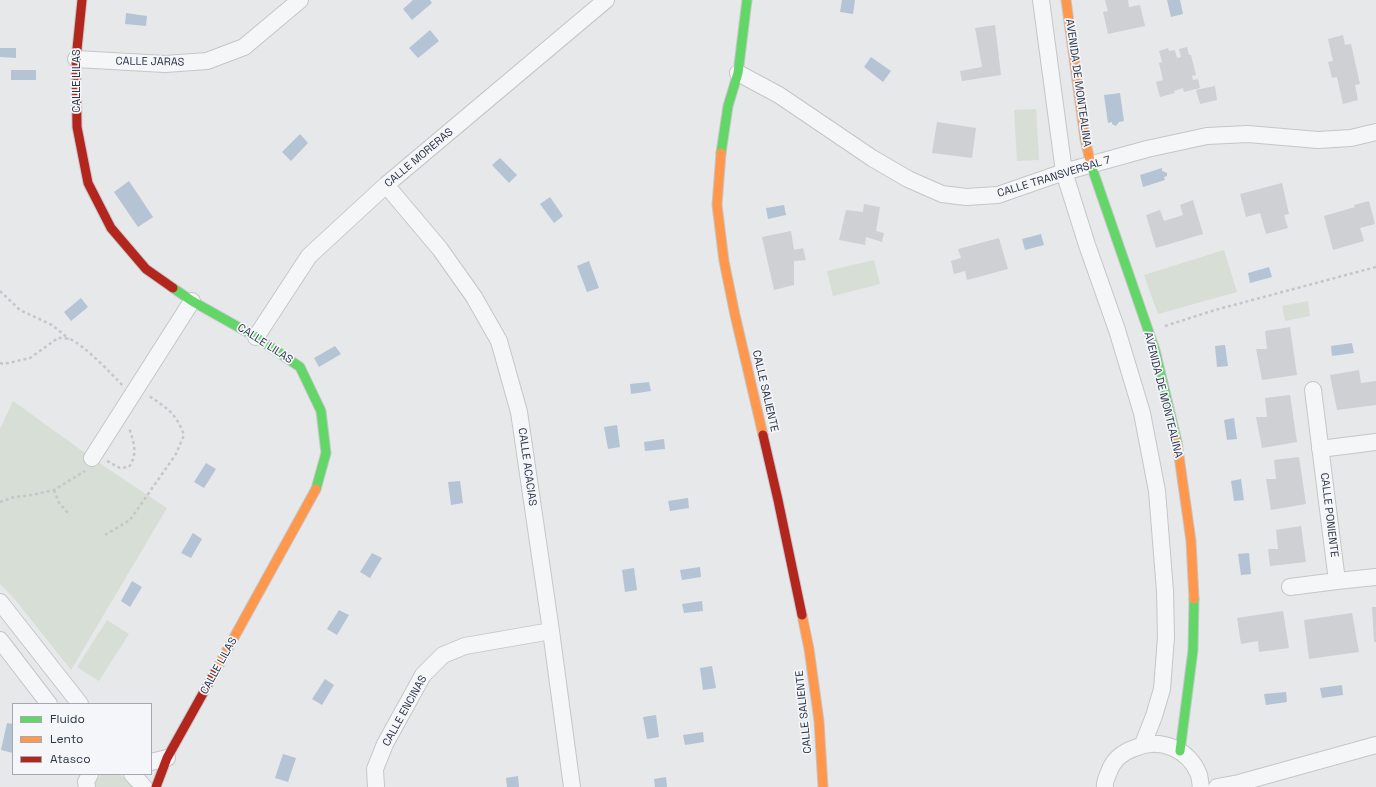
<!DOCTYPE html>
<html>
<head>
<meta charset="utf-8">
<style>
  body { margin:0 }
  #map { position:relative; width:1376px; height:787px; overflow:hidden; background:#e6e8ea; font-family:"Space Grotesk",sans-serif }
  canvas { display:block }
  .legend { position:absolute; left:12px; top:703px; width:140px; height:72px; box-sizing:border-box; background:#f4f6f9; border:1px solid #a4a8b1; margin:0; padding:5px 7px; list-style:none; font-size:12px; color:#2b3445 }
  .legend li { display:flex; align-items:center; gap:8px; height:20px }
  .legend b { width:20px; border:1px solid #a4a8b1 }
</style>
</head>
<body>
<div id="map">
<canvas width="1376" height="787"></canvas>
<ul class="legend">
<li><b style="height:5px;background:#63d668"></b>Fluido</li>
<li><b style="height:5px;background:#ff974d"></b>Lento</li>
<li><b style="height:5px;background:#b3261e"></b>Atasco</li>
</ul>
</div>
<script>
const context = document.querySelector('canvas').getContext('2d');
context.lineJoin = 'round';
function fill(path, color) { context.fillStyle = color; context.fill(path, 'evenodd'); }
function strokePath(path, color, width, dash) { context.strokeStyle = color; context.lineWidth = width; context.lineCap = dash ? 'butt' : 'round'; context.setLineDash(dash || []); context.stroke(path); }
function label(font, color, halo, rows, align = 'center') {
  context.font = font + ' "Space Grotesk",sans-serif'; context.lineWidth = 3.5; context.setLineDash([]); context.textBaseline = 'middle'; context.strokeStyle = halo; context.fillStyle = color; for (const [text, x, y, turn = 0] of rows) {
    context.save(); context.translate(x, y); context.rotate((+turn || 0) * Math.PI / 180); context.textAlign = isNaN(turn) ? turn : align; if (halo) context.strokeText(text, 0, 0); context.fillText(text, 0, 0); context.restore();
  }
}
const green = new Path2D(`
  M1036,109L1039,160L1017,161L1014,110Z
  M1224,250L1237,292L1158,314L1144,275Z
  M874,260L880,284L833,296L827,271Z
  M1308,301L1310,316L1285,321L1282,306Z
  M13,401L92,458L167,508L71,670L13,597L0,584V429Z
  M107,620L129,634L99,681L77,667Z
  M102,774C119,774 122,773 134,787H95V782Z`);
const water = new Path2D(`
  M413,0H430L432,3L412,20L403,9Z
  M842,0H855L853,14L840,12Z
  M1167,0H1180L1183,14L1171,17Z
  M126,13L147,16L146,26L125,24Z
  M430,30L439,41L418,58L409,48Z
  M0,48H16V58L0,57Z
  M871,57L891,71L883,82L864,67Z
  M11,70H36V80H11Z
  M1120,93L1124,121L1119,122L1116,126L1112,124V122L1108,123L1104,95Z
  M300,134L308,143L291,161L282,152Z
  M500,158L517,175L509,183L492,165Z
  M1162,168V171L1167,173V176L1164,177L1165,180L1143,187L1140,175Z
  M129,181L153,217L138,227L114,192Z
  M550,197L563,216L554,223L540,204Z
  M784,205L786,215L768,219L766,208Z
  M1041,234L1044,245L1025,250L1022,239Z
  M589,261L599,288L587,292L577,266Z
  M1269,267L1272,277L1250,283L1248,273Z
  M81,298L88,307L71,321L64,312Z
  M1352,343L1354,353L1332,356L1331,346Z
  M1225,345L1228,366L1217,367L1215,346Z
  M335,346L341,354L319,367L314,358Z
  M649,382L651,391L631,394L630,384Z
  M1234,418L1237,439L1227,440L1224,420Z
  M617,425L620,447L608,449L604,427Z
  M664,439L665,449L645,451L644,442Z
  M206,463L216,469L204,488L194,482Z
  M1241,479L1244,500L1234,501L1231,481Z
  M460,481L463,503L451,505L448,482Z
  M688,498L689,508L670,511L668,501Z
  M193,533L202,539L191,558L181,553Z
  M372,553L382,558L370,578L360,572Z
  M1249,553L1251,574L1241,575L1238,554Z
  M700,567L701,577L682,580L680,570Z
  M634,568L637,590L625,592L622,570Z
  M132,581L142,587L130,607L121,601Z
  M702,601L703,611L684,613L682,604Z
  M339,610L349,615L337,635L327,629Z
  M712,666L716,688L703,690L700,668Z
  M325,679L334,685L322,705L312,699Z
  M1342,685L1343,695L1322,698L1320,688Z
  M1286,692L1287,702L1266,705L1264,694Z
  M656,715L659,737L647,739L643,717Z
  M7,723L13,724V753L1,750Z
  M703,732L704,742L685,745L683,735Z
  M283,754L296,758L288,782L275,778Z
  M518,776L519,787H507L506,778Z
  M666,777L667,787H655L654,779Z`);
const building = new Path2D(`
  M1105,0H1128L1129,7L1140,5L1145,26L1108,34L1103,12L1108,11Z
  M995,25L1001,75L962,81L960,71L982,67L975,28Z
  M1343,35L1345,45L1351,44L1360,84L1355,85L1358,100L1343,104L1337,77L1332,78L1328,62L1333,61L1328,39Z
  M1187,47L1189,55H1191L1196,75L1192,76L1193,80L1198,79L1200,88L1184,92L1183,88L1174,91L1175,93L1160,97L1156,82L1163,80L1159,63L1162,62L1159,51L1168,48L1169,51L1175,50L1177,58L1181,57L1179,49Z
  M1215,86L1217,100L1200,104L1196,90Z
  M937,122L976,128L972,158L932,153Z
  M1282,183L1289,214L1284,215L1288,228L1266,234L1260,213L1246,217L1240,194Z
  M1193,200L1203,234L1156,248L1146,215L1160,210L1164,221L1183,215L1180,205Z
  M1369,201L1375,224L1360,228L1364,241L1333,250L1324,216L1355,207L1354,205Z
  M864,204L880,207L876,231L884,233L882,242L866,237L865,245L839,240L846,210L863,212Z
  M791,231L794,250L803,248L806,260L794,261V285L774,290L762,237Z
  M999,238L1008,269L967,280L965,271L954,274L951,261L961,258L958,249Z
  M1290,327L1297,375L1262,380L1256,349H1267L1265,331Z
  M1359,370L1361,383L1376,381V405L1337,410L1330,375Z
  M1290,395L1297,442L1262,448L1256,417H1267L1265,398Z
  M1299,457L1306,504L1271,510L1266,479H1276L1274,460Z
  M1301,526L1306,562L1270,566L1268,549H1278L1276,530Z
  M1372,607H1376V642H1374Z
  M1283,611L1289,648L1259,652L1258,641L1241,644L1237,618Z
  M1352,613L1359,652L1309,659L1304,620Z`);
const path = new Path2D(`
  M0,291L20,310L52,325L69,339
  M1165,326L1215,310L1376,267
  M0,363L4,364L30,358L58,338C61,338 66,338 70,339C84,345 111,373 122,385
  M107,461L120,468L129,467C138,454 134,442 129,428
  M54,490L59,503L70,515
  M0,502L14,497L32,495L54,490L85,471
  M105,535L130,520L176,454L184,435C176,413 167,408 149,396`);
const street = new Path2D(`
  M1041,0L1064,172L1087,245L1117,330L1142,413L1157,491L1165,591L1166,637L1162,689L1154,716L1143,744
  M76,59L165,64L207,61L244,47L300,0
  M738,73L779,95L872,158L908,179L942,194L966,197L998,195L1064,172L1147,149L1207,136L1248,134L1318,140L1351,138L1376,132
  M386,185L440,249L474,297L499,341L519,412L551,631L572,787
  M256,337L309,256L386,185L606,0
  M1313,390L1337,581L1376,577
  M1320,449L1376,442
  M92,458L192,301
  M1290,587L1337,581
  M0,602L80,704
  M0,640L49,704
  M151,762L167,758
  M132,774L144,787
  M87,787L86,782L90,774
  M376,787L375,769L385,744L423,675L443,655L465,646L551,631
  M1105,787C1104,782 1107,777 1109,772C1113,760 1123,752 1135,748C1160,737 1189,749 1199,775C1200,779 1200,783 1201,787
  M1217,787L1239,783L1376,745`);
const fast = new Path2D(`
  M721,153L728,106L738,73L747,0
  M1091,165L1155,350L1177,442
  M173,288L192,301L256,337L300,367L321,411L326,453L316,489
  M1180,751L1193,650L1194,599`);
const slow = new Path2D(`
  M1066,0L1085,139L1091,165
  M721,153L717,205L724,261L735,315L763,435
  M1177,442L1191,541L1194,599
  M802,615L809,649L819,721L823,787
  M216,670L316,489`);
const jam = new Path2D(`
  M82,0L76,59L77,127L88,183L111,228L146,269L173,288
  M763,435L778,500L802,615
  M156,787L167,758L216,670`);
const streetNames = [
  ["CALLE JARAS",150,62,1],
  ["CALLE LILAS",77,81,-90],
  ["AVENIDA DE MONTEALINA",1078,83,82],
  ["CALLE MORERAS",419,158,-40],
  ["CALLE TRANSVERSAL 7",1054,177,-17],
  ["CALLE LILAS",265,344,33],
  ["CALLE SALIENTE",765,391,77],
  ["AVENIDA DE MONTEALINA",1163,395,76],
  ["CALLE ACACIAS",527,467,82],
  ["CALLE PONIENTE",1329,515,83],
  ["CALLE LILAS",219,666,-61],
  ["CALLE ENCINAS",405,711,-61],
  ["CALLE SALIENTE",804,712,-96]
];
fill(green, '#d6ded6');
fill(water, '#b4c4d5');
fill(building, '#ced0d3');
strokePath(street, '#c4c6c8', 18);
strokePath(fast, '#c4c6c8', 11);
strokePath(slow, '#c4c6c8', 11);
strokePath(jam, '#c4c6c8', 11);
strokePath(path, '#c5c6ca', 2.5, [3, 3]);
strokePath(street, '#f5f6f7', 16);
strokePath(fast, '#63d668', 9);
strokePath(slow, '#ff974d', 9);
strokePath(jam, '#b3261e', 9);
label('11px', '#2b3445', '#f4f6f9', streetNames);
</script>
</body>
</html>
